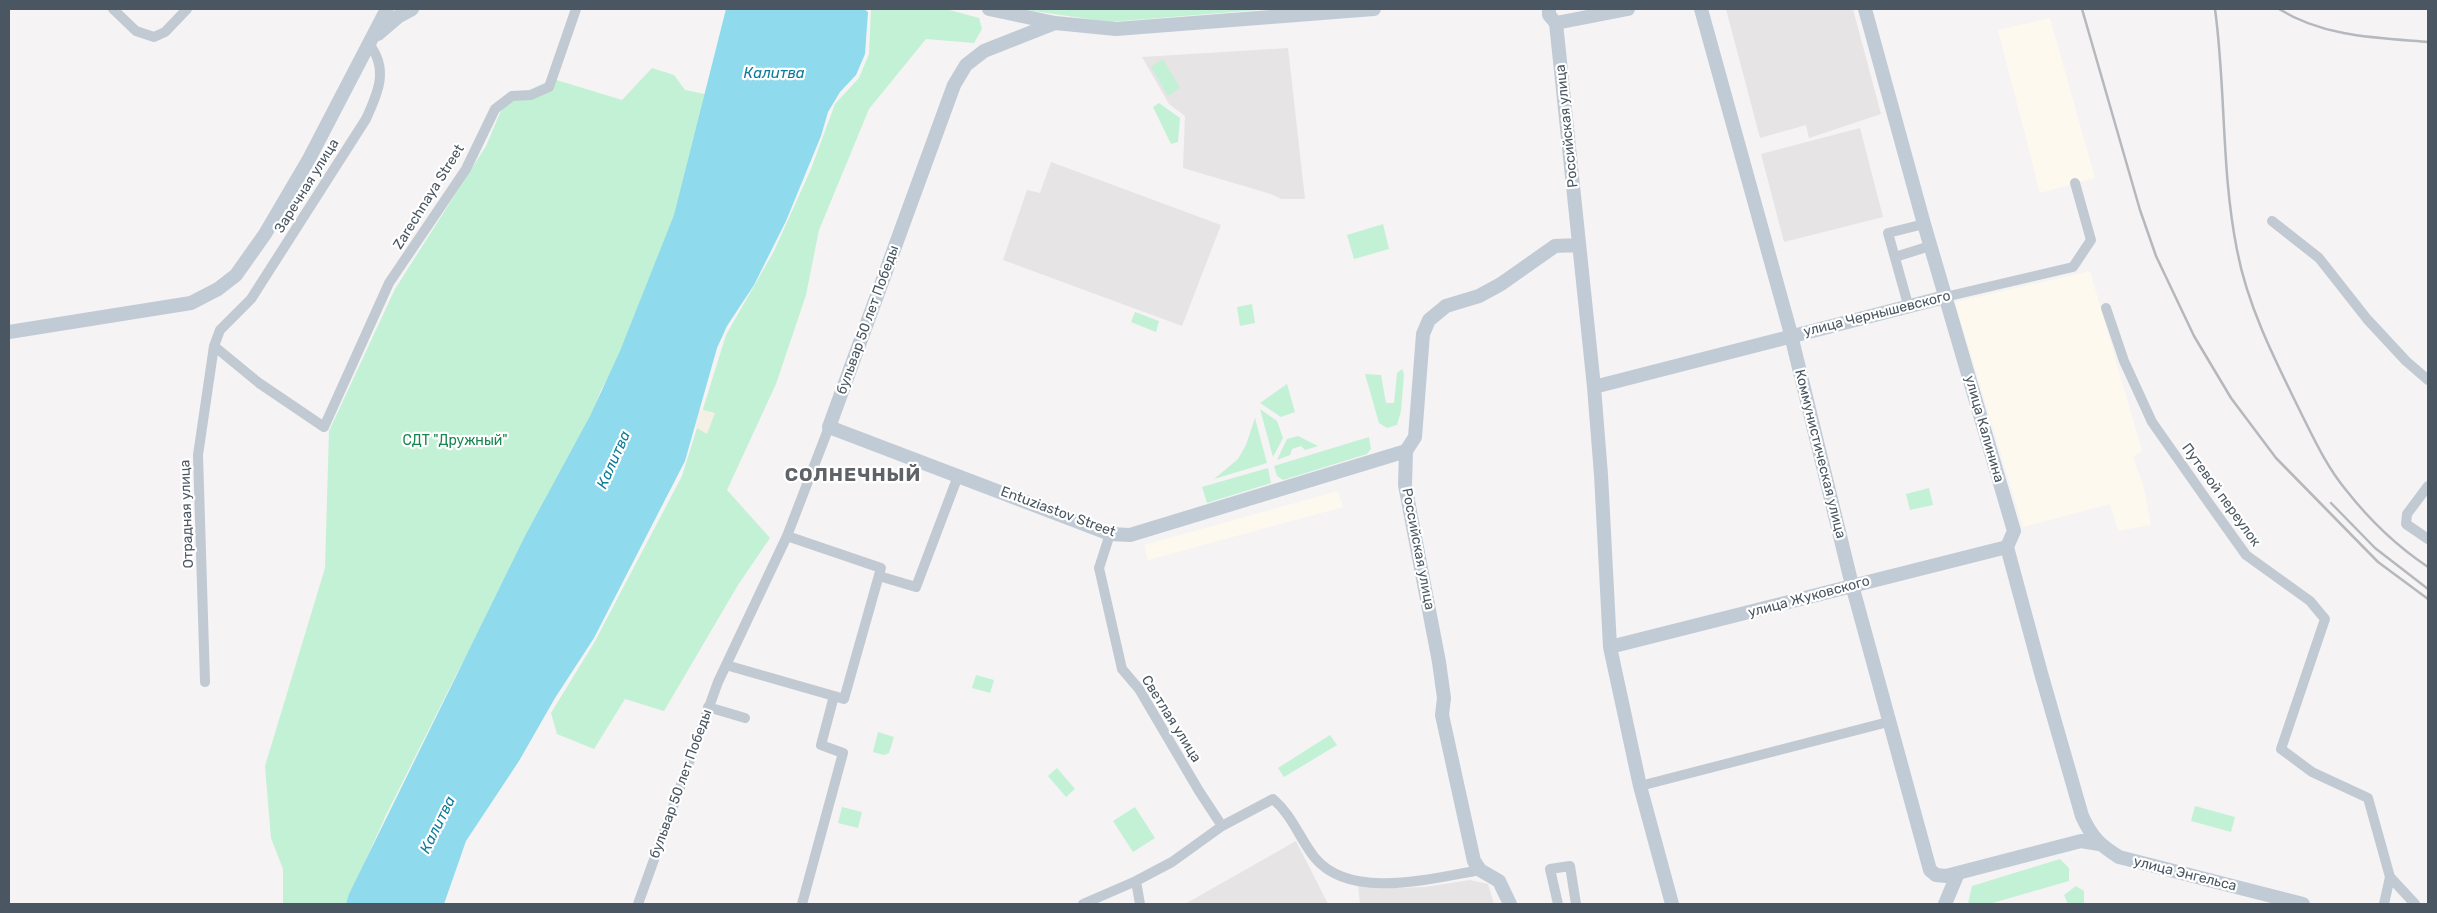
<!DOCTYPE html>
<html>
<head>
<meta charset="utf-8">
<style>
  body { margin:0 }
  #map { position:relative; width:2437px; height:913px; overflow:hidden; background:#f5f3f3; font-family:Rubik,sans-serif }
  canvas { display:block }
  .frame { position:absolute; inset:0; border:10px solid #4a5661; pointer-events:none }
</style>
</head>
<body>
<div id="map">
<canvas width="2437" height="913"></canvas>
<div class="frame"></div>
</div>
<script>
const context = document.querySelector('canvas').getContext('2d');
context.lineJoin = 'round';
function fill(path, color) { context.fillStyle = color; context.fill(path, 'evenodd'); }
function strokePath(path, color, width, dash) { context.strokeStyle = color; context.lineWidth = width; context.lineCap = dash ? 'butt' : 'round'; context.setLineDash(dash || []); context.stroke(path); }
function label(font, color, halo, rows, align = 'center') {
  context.font = font + ' Rubik,sans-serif'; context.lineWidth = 4.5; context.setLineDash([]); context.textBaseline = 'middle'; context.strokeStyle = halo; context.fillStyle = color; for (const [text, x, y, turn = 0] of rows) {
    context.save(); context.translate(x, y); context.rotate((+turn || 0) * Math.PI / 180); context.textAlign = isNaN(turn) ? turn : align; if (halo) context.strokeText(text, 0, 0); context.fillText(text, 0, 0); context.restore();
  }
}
const commercial = new Path2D(`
  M2050,18L2095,178L2040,193L1998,30Z
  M2090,271L2142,451L2133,457L2144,488L2151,525L2118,531L2110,504L2023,527L1955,302Z
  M1338,491L1343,507L1148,560L1144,545Z`);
const education = new Path2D(`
  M1726,9H1853L1881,114L1809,138L1806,125L1760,138Z
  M1288,48L1305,199H1281L1271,194L1183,168L1185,116L1169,104L1142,57Z
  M1860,128L1883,217L1784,242L1761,154Z
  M1051,162L1221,225L1182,326L1003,260L1027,190L1040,193Z
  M1296,841L1328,904H1185L1245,870Z
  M1470,880L1488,884L1494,904H1360L1358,884L1394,888L1425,887Z`);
const green = new Path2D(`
  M871,9H946L979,18L982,29L974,43L926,39L869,109L819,230L806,295L776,384L727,490L770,538L738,585L664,711L625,699L594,749L557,734L551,713L594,643L682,476L726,335L774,251L811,169L835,104L859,78L869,54Z
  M1020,9H1271L1109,22Z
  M1163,59L1180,88L1168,96L1151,67Z
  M652,68L674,75L685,90L715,96L699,156L636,328L601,390L562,492L457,673L386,815L346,904H283V869L271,838L265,766L325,568L329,431L395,289L486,146L505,101L553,79L622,100Z
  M1159,103L1180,118L1178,142L1171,144L1153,107Z
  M1383,224L1389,249L1354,259L1347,235Z
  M1252,304L1255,323L1240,326L1237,307Z
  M1135,312L1159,321L1156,332L1131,322Z
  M1402,369L1404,374L1401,411L1397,425L1387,428L1379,423L1365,374L1381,375L1386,403H1394L1397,373Z
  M1287,384L1295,412L1281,417L1260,403Z
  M1260,409L1277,421L1283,438L1273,457Z
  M1255,418L1267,463L1214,479L1238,459L1246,445Z
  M1298,436L1318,446L1305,450L1301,446L1292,449L1290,455L1277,460L1287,439Z
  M1369,437L1371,449L1367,454L1283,480L1277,476L1274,466Z
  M1268,468L1271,483L1207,503L1202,487Z
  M1929,488L1933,505L1910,510L1906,494Z
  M976,675L994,680L990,693L972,688Z
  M878,732L894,737L889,753L884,755L873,752Z
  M1330,735L1337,745L1284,777L1278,768Z
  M1057,768L1075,789L1066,797L1048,776Z
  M2195,806L2235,817L2231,832L2191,821Z
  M842,807L862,812L858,828L838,823Z
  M1135,807L1155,838L1133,852L1113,821Z
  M2060,859L2069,868V881L1989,904H1968L1972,886Z
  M2076,886L2084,891V904H2068L2064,895Z`);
const sand = new Path2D(`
  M700,409L715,413L707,434L695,427Z`);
const water = new Path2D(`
  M726,9H864L868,12L865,54L856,75L840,92L828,112L821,136L786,221L754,285L727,326L717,348L685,461L594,638L555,698L519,761L466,841L444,904H346L349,894L526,534L590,416L620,351L674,215Z`);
const street = new Path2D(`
  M113,9L136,31L154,37L165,32L187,9
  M369,44C389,69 378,93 366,119L251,299L220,330L214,346L259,383L324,427L389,283L466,169L495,109L512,96L531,95L549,87L576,9
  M2272,221L2319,258L2367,319L2406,361L2428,380
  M1895,257L1930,246
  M1945,297L2073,267L2091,240L2075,183
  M1909,308L1888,233L1924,224
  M2106,308L2124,361L2152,422L2206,499L2246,555L2310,601L2325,619L2281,749L2312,772L2368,798L2390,877L2415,904
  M2428,486L2407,514L2406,524L2428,539
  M1110,534L1099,568L1122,669L1139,689L1199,791L1222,826
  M787,536L881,568L844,699L834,696L821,745L843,753L802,904
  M879,576L916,587L958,476
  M726,665L834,696
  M205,682L198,455L214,346
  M708,707L745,718
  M1640,786L1888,722
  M1136,881L1140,904
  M638,904L718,682L787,536L829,427
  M1083,904L1136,881L1172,862L1222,826L1273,799C1293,816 1299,838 1315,858C1351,901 1433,878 1480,870
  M1558,904L1550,869L1570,866L1576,904
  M2384,904L2390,877`);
const secondary = new Path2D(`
  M989,9L1055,23L1116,29L1374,9
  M1549,9V15L1556,23L1594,387L1601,475L1610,647L1640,786L1672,904
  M1701,9L1789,327L1852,585L1930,870L1936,875L1946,876L2081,841L2099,844
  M1865,9L1924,224L2014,531L2007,547L2041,673L2082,816C2092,838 2100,845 2119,857L2303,904
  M1055,23L984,51L966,65L954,85L829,427L1110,534L1130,535L1406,451
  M1556,23L1628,9
  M378,34L399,16L412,9
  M9,332L191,303L218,289L236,275L265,234L309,159L387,9
  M1594,387L1945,297
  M1610,647L2007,547
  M1510,904L1499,881L1480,870L1474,861L1442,715L1444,698L1439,662L1405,485L1406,451L1415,437L1423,334L1429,320L1446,306L1479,296L1501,284L1555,246L1579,245
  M1945,904L1958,873`);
const rail = new Path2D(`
  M2082,9L2140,210L2156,256L2194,336L2231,398L2276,458L2378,562L2428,599
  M2215,9C2226,89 2221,170 2237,250C2248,308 2276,362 2302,415C2315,441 2327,467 2346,490C2368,518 2398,547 2428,567
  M2279,9C2324,37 2377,38 2428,42
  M2331,503L2375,548L2428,589`);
const streetNames = [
  ["Российская улица",1567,126,-96],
  ["Заречная улица",307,186,-58],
  ["Zarechnaya Street",429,197,-58],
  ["улица Чернышевского",1877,314,-14],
  ["бульвар 50 лет Победы",868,320,-70],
  ["улица Калинина",1984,429,74],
  ["Коммунистическая улица",1820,454,76],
  ["Путевой переулок",2221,495,54],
  ["Entuziastov Street",1058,512,20],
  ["Отрадная улица",187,514,-92],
  ["Российская улица",1418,549,79],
  ["улица Жуковского",1809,597,-15],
  ["Светлая улица",1171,719,58],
  ["бульвар 50 лет Победы",681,784,-70],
  ["улица Энгельса",2185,874,14]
];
const parkNames = [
  ["СДТ \"Дружный\"",455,441]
];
const waterNames = [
  ["Калитва",774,74],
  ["Калитва",614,460,-66],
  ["Калитва",438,825,-64]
];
const districtNames = [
  ["СОЛНЕЧНЫЙ",853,476]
];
fill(commercial, '#fdf9ef');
fill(education, '#e6e4e5');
fill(green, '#c3f1d5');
fill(sand, '#f5f0e5');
fill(water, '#90daee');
strokePath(street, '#c1cad2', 10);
strokePath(secondary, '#c1cbd6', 14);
strokePath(rail, '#b5b8bd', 2.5);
label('14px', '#4a5661', '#fff', streetNames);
label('14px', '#17864f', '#fff', parkNames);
label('italic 15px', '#0c7c9b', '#fff', waterNames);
context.letterSpacing = '1px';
label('bold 19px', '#5f6368', '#fff', districtNames);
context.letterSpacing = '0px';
</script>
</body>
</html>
